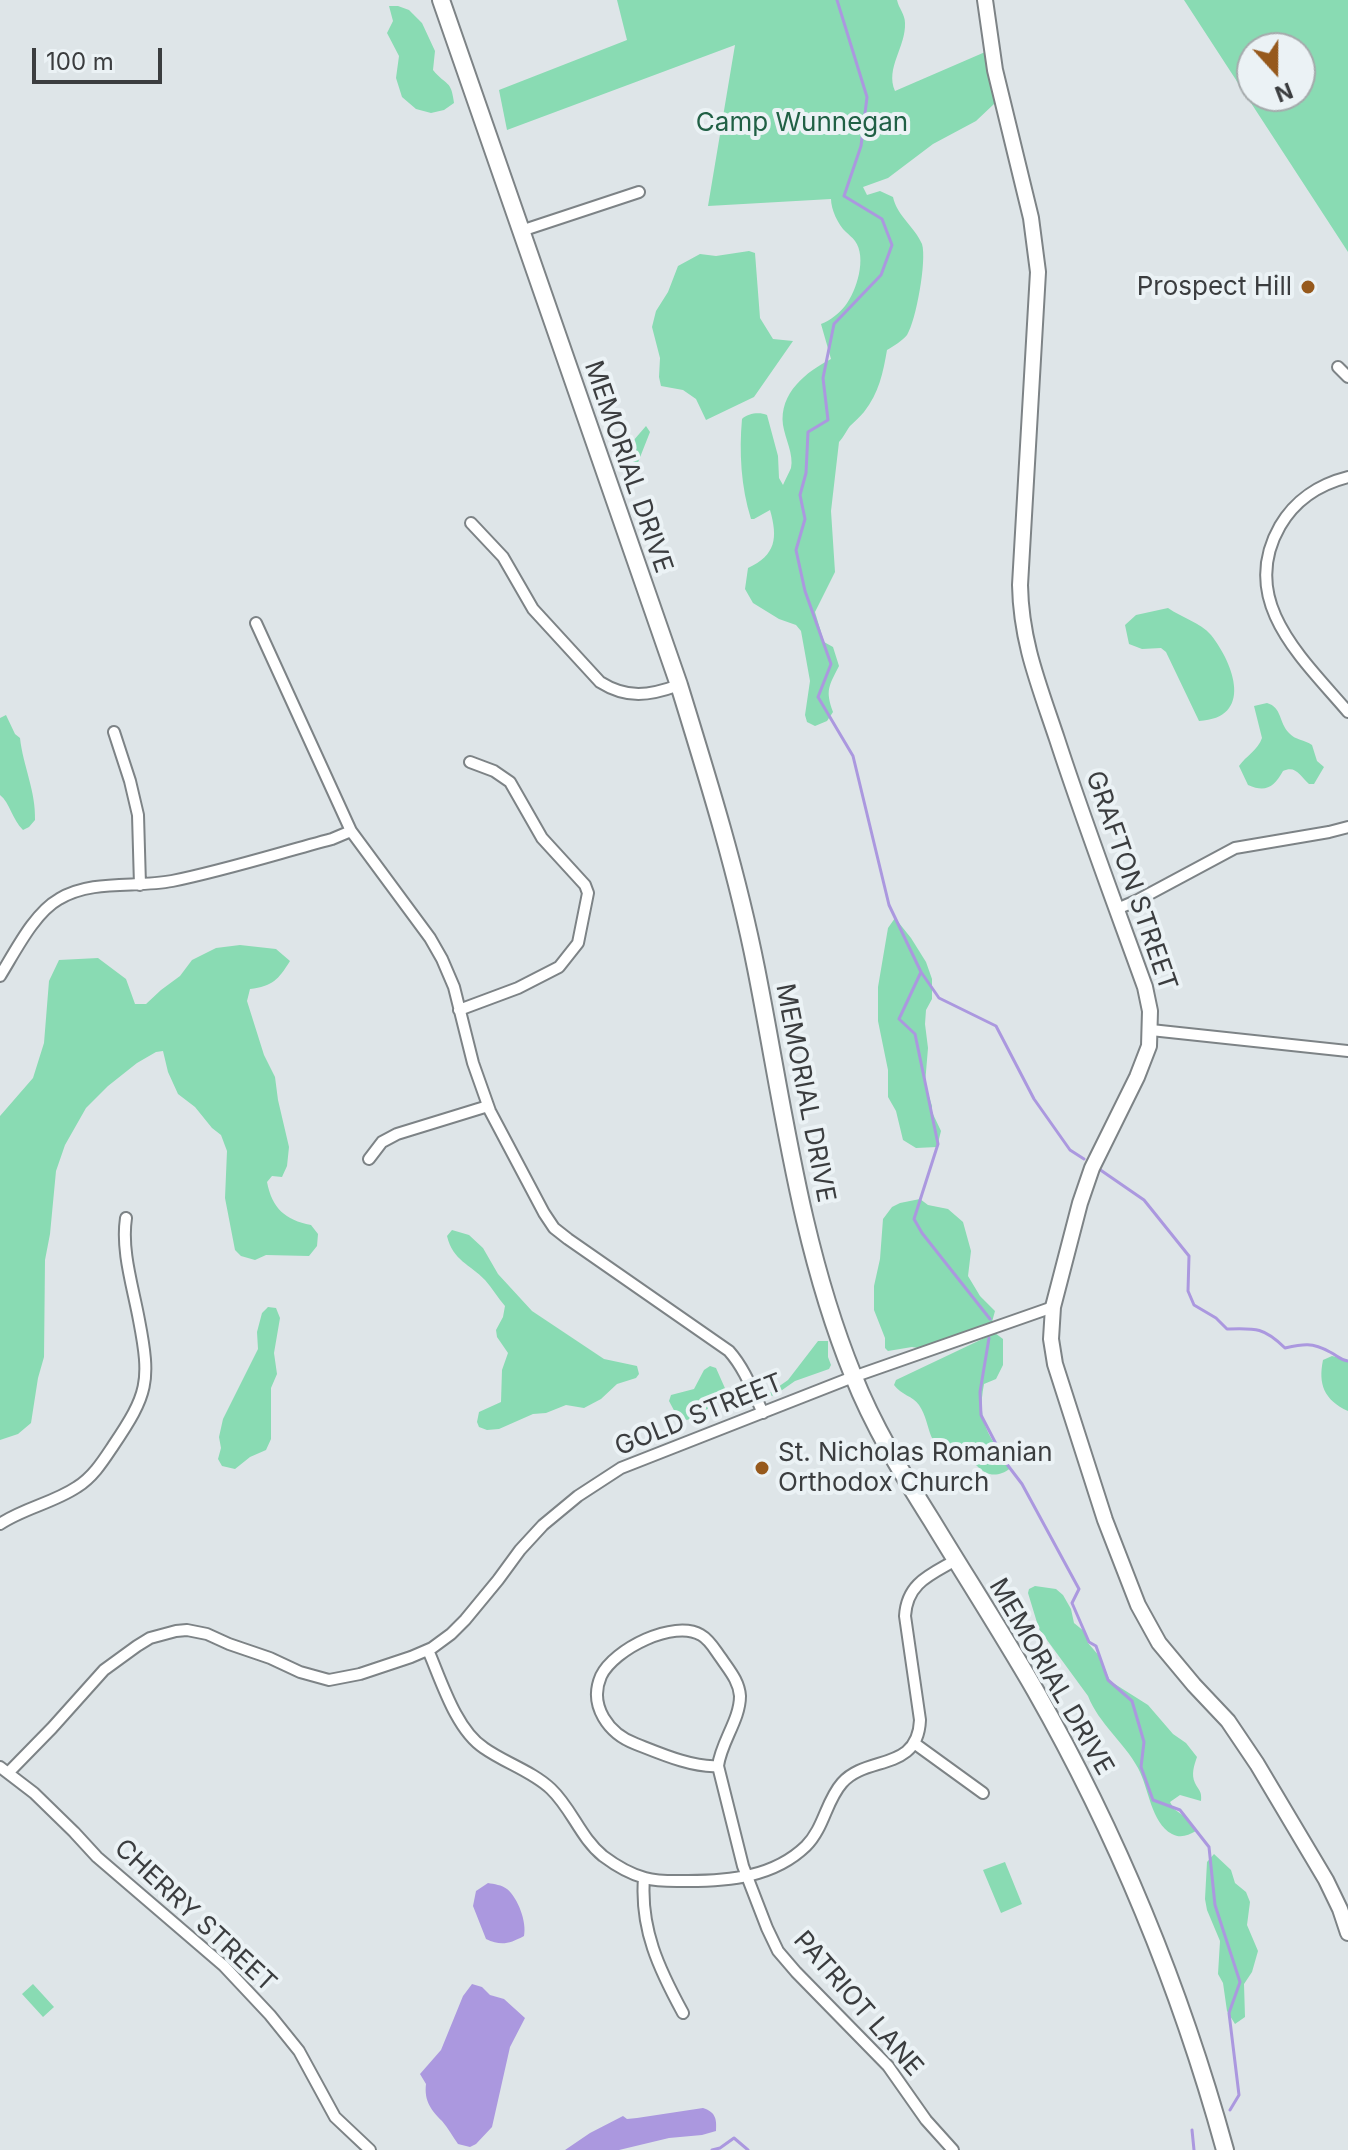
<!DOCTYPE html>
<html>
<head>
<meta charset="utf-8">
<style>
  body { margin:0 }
  #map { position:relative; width:1348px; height:2150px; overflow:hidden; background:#dee5e8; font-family:Inter,sans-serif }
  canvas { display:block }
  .north { position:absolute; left:1236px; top:32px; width:80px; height:80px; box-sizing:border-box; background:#ebf2f5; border:2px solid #a5aaac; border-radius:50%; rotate:159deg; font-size:22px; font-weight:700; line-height:32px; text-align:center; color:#3b3d3f }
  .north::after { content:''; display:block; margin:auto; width:28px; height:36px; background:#96591c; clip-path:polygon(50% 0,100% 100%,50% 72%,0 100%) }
  .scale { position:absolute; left:32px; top:48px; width:130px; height:36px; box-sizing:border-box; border:4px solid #3b3d3f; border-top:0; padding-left:10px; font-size:24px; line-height:28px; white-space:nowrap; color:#3b3d3f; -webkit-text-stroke:6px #ebf2f5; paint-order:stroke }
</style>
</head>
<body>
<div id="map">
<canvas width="1348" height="2150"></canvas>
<div class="north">N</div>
<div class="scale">100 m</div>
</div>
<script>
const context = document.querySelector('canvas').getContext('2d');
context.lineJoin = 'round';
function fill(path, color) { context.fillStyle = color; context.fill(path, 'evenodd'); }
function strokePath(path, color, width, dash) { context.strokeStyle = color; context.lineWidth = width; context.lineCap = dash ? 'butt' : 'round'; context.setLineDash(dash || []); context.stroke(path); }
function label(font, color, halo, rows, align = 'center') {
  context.font = font + ' Inter,sans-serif'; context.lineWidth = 8; context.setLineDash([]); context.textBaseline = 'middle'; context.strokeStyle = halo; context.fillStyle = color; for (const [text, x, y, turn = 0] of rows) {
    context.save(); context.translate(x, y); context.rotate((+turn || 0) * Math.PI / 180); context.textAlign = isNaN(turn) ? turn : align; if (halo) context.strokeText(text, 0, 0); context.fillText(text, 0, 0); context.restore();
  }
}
const green = new Path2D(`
  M617,0H897C899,9 905,14 905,23C906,47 885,68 895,91L999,46L1002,90L994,104L976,121L933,144L888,178L863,187L867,195L880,191L893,197C897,216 915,227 922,244C927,260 916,321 907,335C902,341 894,346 887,350C883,373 879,393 864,412C860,417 855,421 850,426C846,431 844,437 839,442L831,511L835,572L815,612L824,642L833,647L839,666C829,686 825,690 833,712L827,721L815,726L807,722L805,715L810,681L801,631L796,625L779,619L753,603L745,589L748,568C776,555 778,538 770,510L754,519H751C741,487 739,452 742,419C748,413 760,412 767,415L778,456L779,478L783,485C785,480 789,473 791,468C794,455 785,438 783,425C779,393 806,372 831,359L821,324C831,320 838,314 845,306C857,291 867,257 855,241C852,237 849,235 846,232C838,225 831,209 831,199L708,206L735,45L507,130L499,90L627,40Z
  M1184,0H1348V252ZM1300,48V96H1252V48Z
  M389,6H398L409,10L422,23L435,51L433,70C447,87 451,79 454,103L444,110L431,113L416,109L402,97L396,78L399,56L387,33L393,21Z
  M749,251L755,253L760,318L773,339L793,341L754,397L706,420L696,399L683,390L661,386L659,377L660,358L652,327L656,311L668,292L678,266L700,254L716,256Z
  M646,426L650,432L635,470L629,476L626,473L620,456Z
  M1168,608C1182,618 1200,622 1211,635C1234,664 1254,718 1199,721L1166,652L1161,648L1142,649L1129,644L1125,625L1136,615Z
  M1267,703C1282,707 1279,723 1289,733C1295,740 1305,740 1312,745L1317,761L1324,767L1314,784H1309C1300,776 1296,765 1283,771C1274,787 1266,793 1248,785L1239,766C1246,756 1258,750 1262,738L1254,706Z
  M6,715L15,734L20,738C23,766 36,791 35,820L29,827L23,830C12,819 10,803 0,795V718Z
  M895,918L911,938L926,962L932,979V999L926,1010L925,1024L928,1048L925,1084L932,1106V1112L941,1131L937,1147L916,1148L903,1140L896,1111L888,1097V1070L878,1021V987L888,928Z
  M240,945L276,949L290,961C278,980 273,986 250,989L247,1001L264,1055L275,1077L278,1100L289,1147L287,1166L282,1177L272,1176L267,1182C272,1208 285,1220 311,1225L318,1234L317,1246L309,1256L266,1255L255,1260L241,1256L235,1250L225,1198L227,1151L221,1135L212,1128L195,1107L178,1094L168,1072L163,1051L156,1052L137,1063L108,1086L86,1108L65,1145L56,1171L50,1234L45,1260L44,1357L38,1378L31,1423L18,1434L0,1440V1116L33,1078L44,1043L49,981L59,960L98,958L126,979L135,1004H146L161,990L180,976L192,960L216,948Z
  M920,1199L928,1205L948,1209L963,1222L971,1251L968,1276L980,1296L995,1311L992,1322L924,1349L912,1347L888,1351L885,1348V1338L874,1310V1286L880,1259L883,1219L892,1207L900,1203Z
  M452,1230L469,1235L483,1248L498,1274L532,1311L604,1359L637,1366L639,1374L636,1378L617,1384L601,1399L584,1408L566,1405L546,1413L533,1414L499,1429L487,1430L479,1427L477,1422L479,1412L501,1402L502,1370L508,1353L497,1337L496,1330L503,1317L505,1306C498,1298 492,1288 485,1280C470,1264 453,1261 447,1236Z
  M268,1307L276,1308L280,1318L274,1353L277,1374L271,1388V1439L266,1450L250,1457L235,1469L222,1466L218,1459L221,1448L219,1437L223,1419L258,1349L257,1332L262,1313Z
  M995,1333L1003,1339V1365L996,1379L984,1384C976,1424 990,1436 1011,1468C989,1484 978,1468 964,1451C923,1454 934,1427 919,1405C913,1396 901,1395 894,1385L896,1380Z
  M818,1341H828V1357L831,1365L829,1369L795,1381L775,1395L771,1396L768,1394L788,1380Z
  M1332,1356L1348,1360V1411C1324,1400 1318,1384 1323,1360Z
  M710,1366L716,1368L728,1395L697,1416L687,1420L677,1416L669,1401L671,1395L694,1389L704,1370Z
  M1035,1586L1056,1589L1063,1595L1071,1609L1074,1623L1085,1632L1088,1643L1100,1657L1110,1681L1148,1705L1173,1734L1186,1743L1197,1757C1194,1766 1191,1774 1195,1783C1199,1791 1202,1791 1201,1801L1180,1795L1170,1802L1174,1809L1188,1819L1196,1831C1188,1835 1181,1839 1172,1834C1151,1823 1149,1788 1138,1768C1124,1742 1099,1724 1088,1696L1039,1629L1028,1593L1029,1589Z
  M1214,1854L1231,1870L1235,1883L1246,1892L1250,1902L1247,1925L1258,1951L1252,1972L1244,1984L1245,2017L1235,2024L1227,2011L1223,1983L1218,1974L1220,1941L1207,1910L1205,1899L1207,1862Z
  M1005,1862L1022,1904L1001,1913L983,1870Z
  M33,1984L54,2007L43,2017L22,1994Z`);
const water = new Path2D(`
  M488,1883C494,1884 502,1885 507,1889C518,1898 527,1922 524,1936C509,1944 501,1946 486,1939L473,1906L476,1891Z
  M472,1984L482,1987L490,1995L504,1999L525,2018L510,2047L492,2127L476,2144L470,2147L458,2144C453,2137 448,2128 442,2121C431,2110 424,2101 426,2084L420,2074L441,2050L463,1996Z
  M703,2108C715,2112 717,2118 716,2131L702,2135L669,2138L619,2150H565L590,2133L623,2116L627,2119L637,2118Z`);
const stream = new Path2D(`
  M837,0L867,97L861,146L844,196L882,219L892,245L881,275L834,324L823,378L828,420L808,432L806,473L800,495L805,519L796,550L805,591L831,664L818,697L853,756L889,905L921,972L899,1019L915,1034L938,1144L914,1219L922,1233L990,1319
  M921,972L939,998L996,1026L1034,1099L1070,1150L1084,1159
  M1099,1169L1144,1200L1189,1256L1188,1291L1194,1305L1216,1318L1227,1329C1255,1328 1264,1327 1285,1348C1303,1344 1312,1342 1330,1352C1338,1356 1340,1360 1348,1361
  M989,1338L980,1392L981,1415L1006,1463L1022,1484L1079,1589L1072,1603L1089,1642L1096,1646L1108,1680L1132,1701L1144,1742L1141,1767L1153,1800L1180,1810L1209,1847L1215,1905L1240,1982L1229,2013L1239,2095L1230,2110
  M1192,2130L1194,2150
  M712,2150L720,2148L734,2138L748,2150`);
const street = new Path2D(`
  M521,231L639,192
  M1338,367L1348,377
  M1348,477C1320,484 1295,500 1280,526C1237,601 1303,659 1348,712
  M471,523L503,557L533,609L600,682C627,699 649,696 679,685
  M256,623L351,831L430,938L442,959L454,987L473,1063L490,1111L544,1213L554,1228L568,1239L729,1351C745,1369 753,1392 763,1413
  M114,732L130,781L138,815L140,885
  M1117,909L1138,900L1235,848L1329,832L1348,827
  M0,976C15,952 34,913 59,899C92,879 136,888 172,881C226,870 279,853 332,839L351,831
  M459,1010L518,988L559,967L578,943L588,893L585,885L542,838L510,782L494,771L470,762
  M1151,1030L1348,1051
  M369,1159L382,1142L397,1134L488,1106
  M0,1524C24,1508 53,1503 77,1487C93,1477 103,1461 113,1446C148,1394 151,1382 139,1320C133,1287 121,1251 126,1218
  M428,1650C441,1680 456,1730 484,1748C505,1763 532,1771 551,1789C572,1809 580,1837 603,1856C615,1865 630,1874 645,1878C659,1882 673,1881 688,1881C729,1881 774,1877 806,1846C824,1828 826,1801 842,1783C866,1755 918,1772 920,1720L905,1616C907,1583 930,1575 956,1560
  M914,1743L983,1793
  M718,1766C693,1768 659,1753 636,1744C609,1734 588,1706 601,1676C614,1649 674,1619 701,1635C710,1640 715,1650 721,1658C729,1670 739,1681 740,1696C740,1720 721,1742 718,1766L743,1866L767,1928L778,1951L796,1972L888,2066L926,2120L953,2150
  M0,1767L34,1793L74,1832L97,1857L224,1966L270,2015L299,2051L335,2117L370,2150
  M8,1773L52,1728L104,1670L137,1646L150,1638L176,1631L187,1630L207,1634L229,1644L270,1658L300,1672L329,1680L360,1674L411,1657L432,1648L451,1634L465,1620L498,1580L520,1550L543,1525L578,1496L621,1468L853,1377L1053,1307
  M644,1878C640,1929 659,1969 683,2013`);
const secondary = new Path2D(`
  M985,0L995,70L1031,218L1038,272L1020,585C1021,642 1039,685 1057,739C1084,822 1115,904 1145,987L1150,1011L1149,1046L1137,1077L1092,1168L1080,1203L1053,1307L1051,1339L1055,1364L1105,1520L1138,1605L1159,1643L1194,1685L1228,1721L1257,1764L1326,1880L1340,1909L1348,1933`);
const primary = new Path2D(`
  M441,0L679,685C708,779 737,872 756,968C783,1104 800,1245 853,1375C873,1426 903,1475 932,1521C966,1577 1002,1633 1035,1690C1117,1834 1181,1990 1225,2150`);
const markers = [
  [1308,287,8,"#96591c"],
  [762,1468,8,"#96591c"]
];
const parkNames = [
  ["Camp Wunnegan",802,123]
];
const poiNames = [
  ["Prospect Hill",1292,287],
  ["St. Nicholas Romanian",778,1453,"left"],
  ["Orthodox Church",778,1483,"left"]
];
const streetNames = [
  ["MEMORIAL DRIVE",628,467,71],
  ["GRAFTON STREET",1131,881,71],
  ["MEMORIAL DRIVE",805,1093,79],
  ["GOLD STREET",699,1415,-22],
  ["MEMORIAL DRIVE",1051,1677,60],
  ["CHERRY STREET",195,1916,43],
  ["PATRIOT LANE",858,2004,49]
];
fill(green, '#89dbb3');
fill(water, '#ab98df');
strokePath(stream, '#ab98df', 3);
strokePath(street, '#7d8386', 14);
strokePath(secondary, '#7d8386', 18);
strokePath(primary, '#7d8386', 20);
strokePath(street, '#fff', 10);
strokePath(secondary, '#fff', 14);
strokePath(primary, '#fff', 16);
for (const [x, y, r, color] of markers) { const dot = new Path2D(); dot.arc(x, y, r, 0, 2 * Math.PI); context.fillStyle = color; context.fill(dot); strokePath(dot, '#ebf2f5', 3); }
label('26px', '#206045', '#ebf2f5', parkNames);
label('26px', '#3b3d3f', '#ebf2f5', poiNames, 'right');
label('26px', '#3b3d3f', '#ebf2f5', streetNames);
</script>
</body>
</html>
